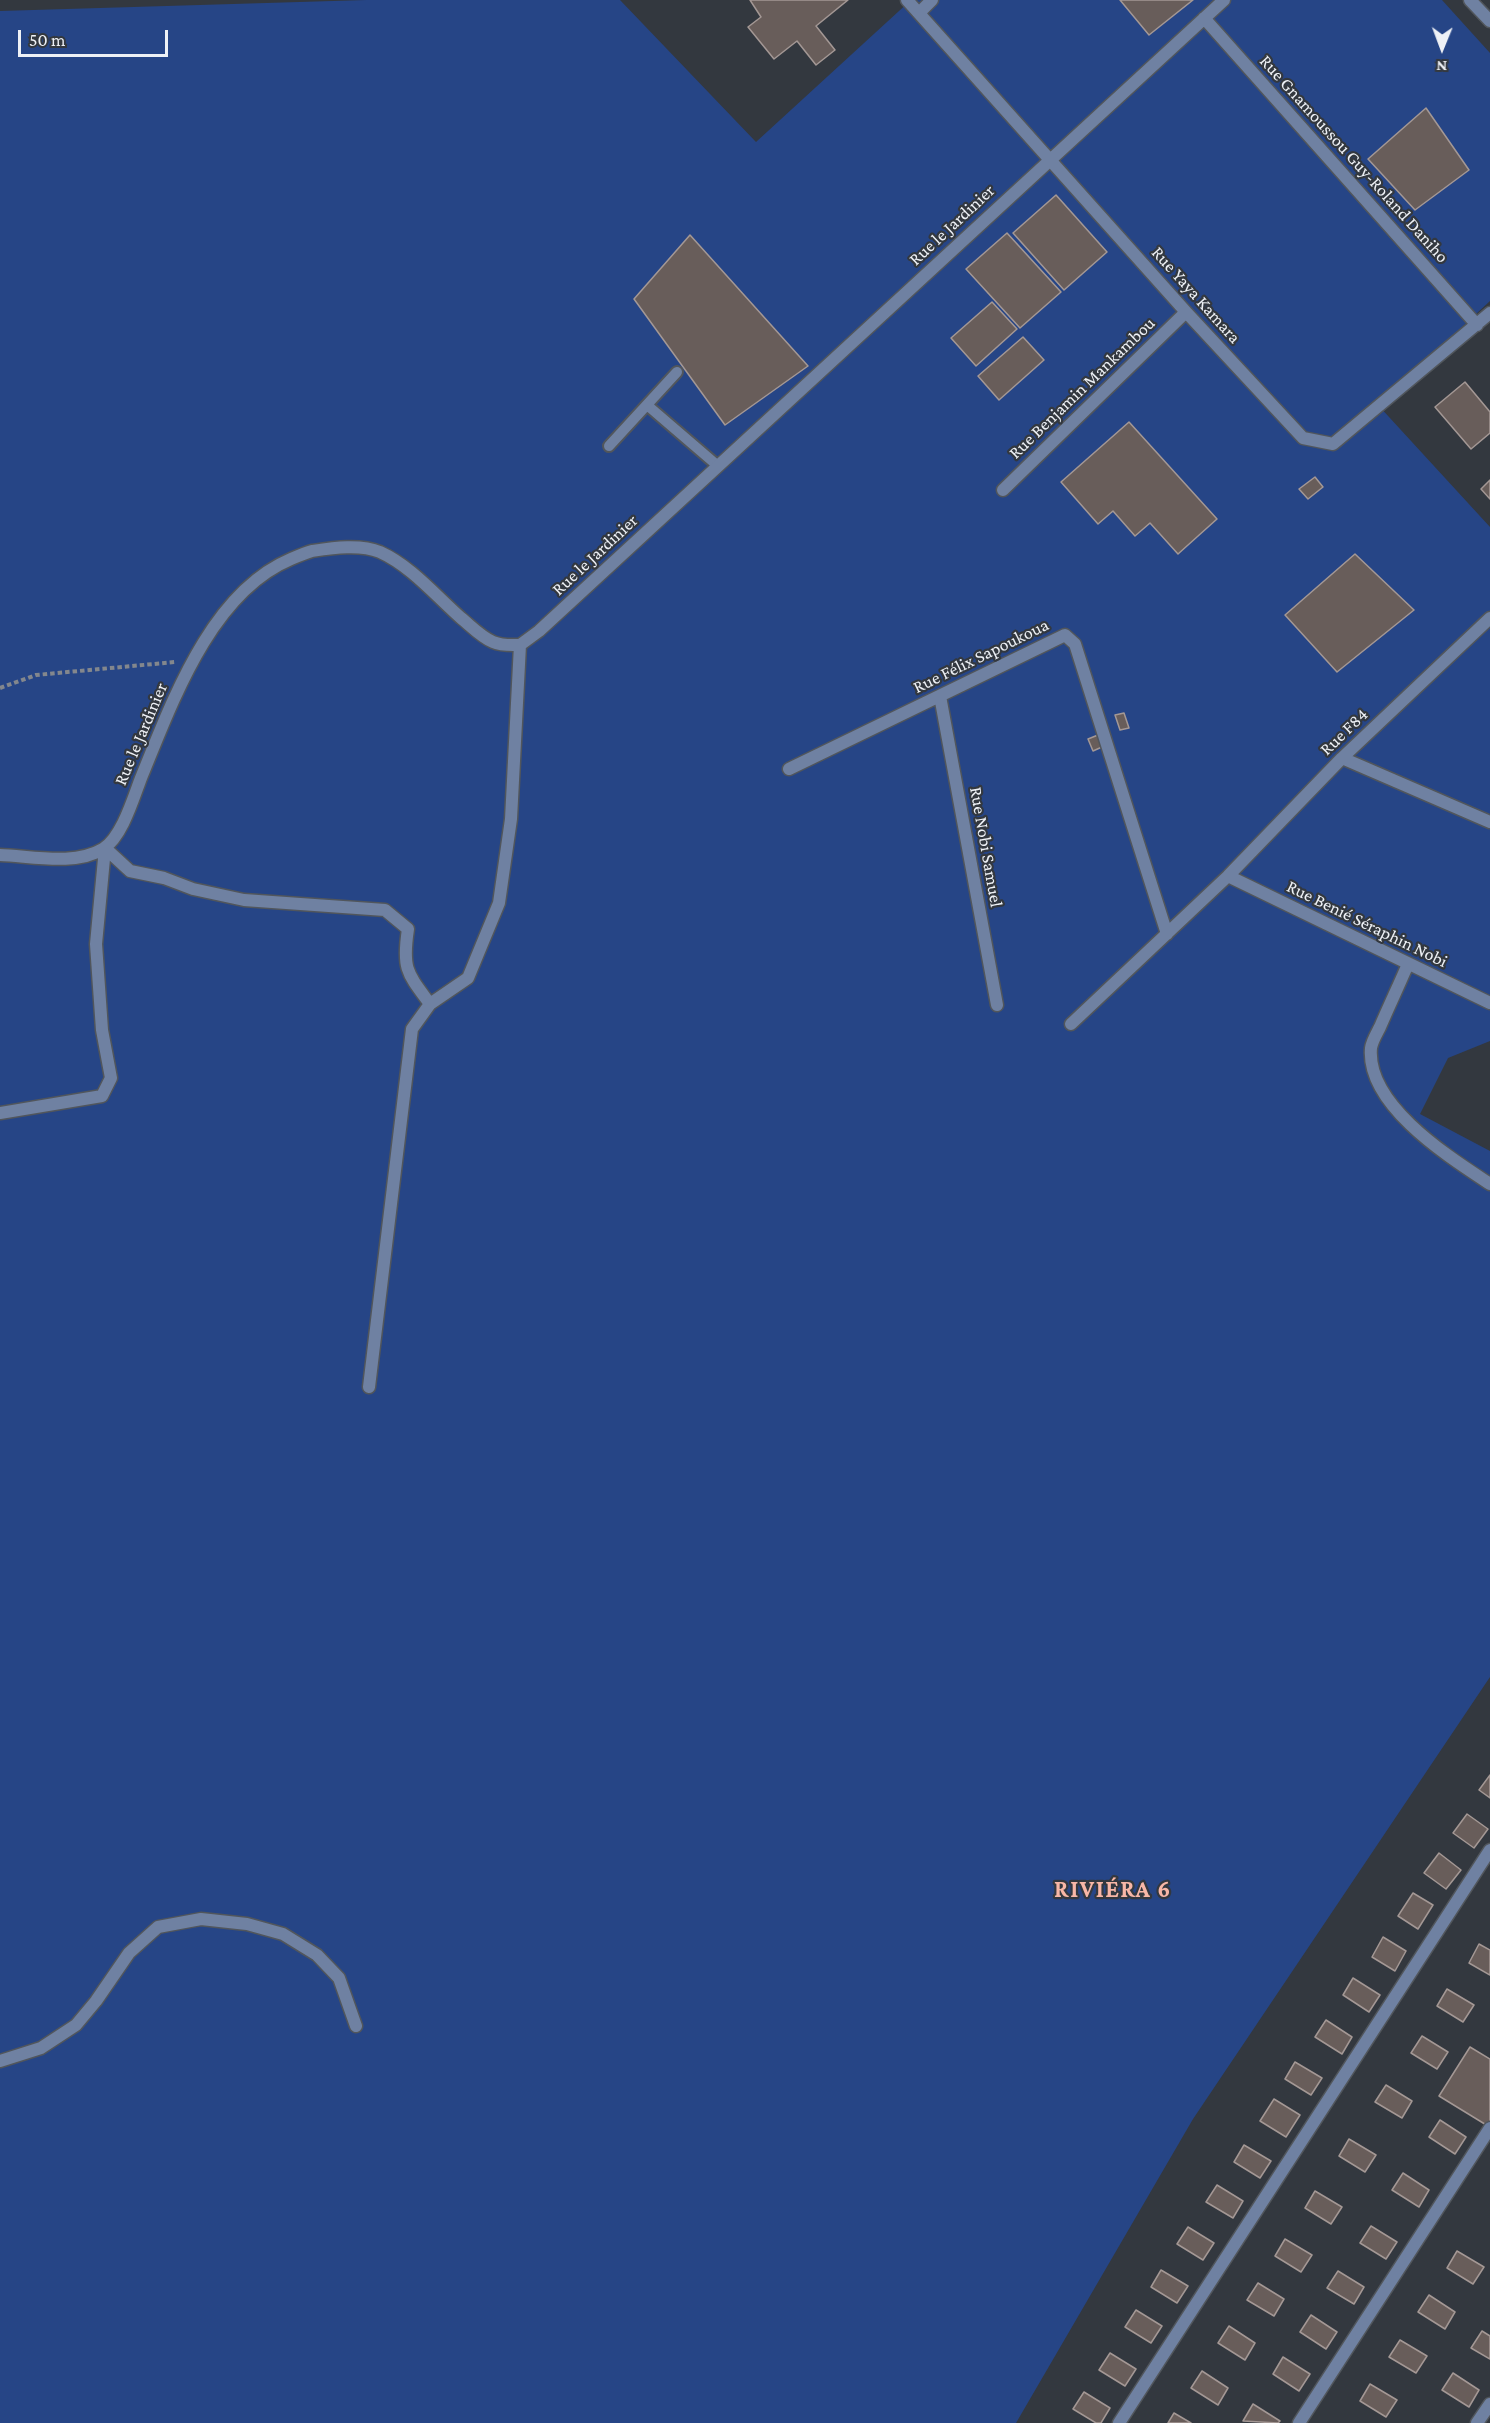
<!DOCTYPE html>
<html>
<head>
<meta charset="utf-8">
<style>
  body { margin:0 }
  #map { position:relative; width:1490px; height:2423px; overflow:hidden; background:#33383f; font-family:"Crimson Pro",serif }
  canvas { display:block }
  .north { position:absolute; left:1412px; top:18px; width:60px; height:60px; -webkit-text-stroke:4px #33383f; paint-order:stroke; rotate:181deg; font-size:16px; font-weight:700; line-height:24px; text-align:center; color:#eef1f6 }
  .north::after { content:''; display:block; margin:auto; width:21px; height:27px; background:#eef1f6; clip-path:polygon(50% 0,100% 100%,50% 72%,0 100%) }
  .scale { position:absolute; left:18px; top:30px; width:150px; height:27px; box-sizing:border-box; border:3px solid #eef1f6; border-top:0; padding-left:8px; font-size:18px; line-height:21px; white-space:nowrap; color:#eef1f6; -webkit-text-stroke:4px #33383f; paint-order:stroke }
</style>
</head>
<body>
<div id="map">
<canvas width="1490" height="2423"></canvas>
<div class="north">N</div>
<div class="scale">50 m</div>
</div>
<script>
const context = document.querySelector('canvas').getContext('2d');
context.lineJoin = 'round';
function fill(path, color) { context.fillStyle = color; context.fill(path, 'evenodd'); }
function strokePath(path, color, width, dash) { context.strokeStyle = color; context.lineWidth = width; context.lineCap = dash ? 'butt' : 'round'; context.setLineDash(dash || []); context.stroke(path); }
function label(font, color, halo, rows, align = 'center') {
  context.font = font + ' "Crimson Pro",serif'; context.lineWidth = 4.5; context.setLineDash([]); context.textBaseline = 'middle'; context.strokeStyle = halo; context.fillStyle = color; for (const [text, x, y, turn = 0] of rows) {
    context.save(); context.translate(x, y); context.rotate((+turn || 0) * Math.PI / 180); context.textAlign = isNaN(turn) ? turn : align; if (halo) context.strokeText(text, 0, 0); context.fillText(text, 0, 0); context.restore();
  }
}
const green = new Path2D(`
  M366,0H620L756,142L911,0H1442L1490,53V301L1378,405L1490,527V1041L1448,1058L1420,1114L1490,1151V1677L1193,2119L1016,2423H0V11Z`);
const building = new Path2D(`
  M750,0H848L816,26L835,50L816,65L797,41L774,59L748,27L761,17Z
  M1120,0H1193L1149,35Z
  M1426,108L1469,170L1415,210L1368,159Z
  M1056,195L1107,252L1064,290L1013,233Z
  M1007,233L1061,292L1020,328L966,269Z
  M690,235L808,366L725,425L634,299Z
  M992,302L1017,329L976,366L951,338Z
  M1023,337L1044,360L999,400L978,376Z
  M1465,382L1490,412V433L1471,449L1435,407Z
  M1129,422L1217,519L1178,554L1150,523L1135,536L1113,511L1098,524L1061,482Z
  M1315,477L1323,487L1308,499L1299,489Z
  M1490,480V499L1481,489Z
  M1355,554L1414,610L1337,672L1285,615Z
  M1124,713L1129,728L1120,730L1115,715Z
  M1098,735L1102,747L1093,751L1088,739Z
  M1490,1775V1798L1479,1790Z
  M1467,1814L1488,1829L1474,1848L1453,1833Z
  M1439,1853L1461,1870L1446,1889L1424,1873Z
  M1413,1893L1433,1905L1418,1929L1398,1916Z
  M1383,1937L1406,1951L1395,1971L1372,1957Z
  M1479,1944L1490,1950V1975L1469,1963Z
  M1353,1978L1380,1995L1369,2012L1343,1995Z
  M1447,1989L1474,2005L1463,2022L1437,2006Z
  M1326,2020L1352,2037L1342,2054L1315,2037Z
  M1422,2036L1448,2052L1437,2069L1411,2053Z
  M1470,2047L1490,2059V2122L1488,2126L1439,2096Z
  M1295,2062L1322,2078L1311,2095L1285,2079Z
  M1386,2085L1412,2101L1402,2118L1375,2102Z
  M1274,2099L1300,2115L1286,2137L1260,2121Z
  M1440,2120L1466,2137L1455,2154L1429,2137Z
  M1349,2139L1376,2155L1365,2172L1339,2156Z
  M1244,2145L1271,2161L1260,2178L1234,2162Z
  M1403,2173L1429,2190L1419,2207L1392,2190Z
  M1217,2185L1243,2201L1233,2218L1206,2202Z
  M1315,2191L1342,2207L1331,2224L1305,2208Z
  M1371,2226L1397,2242L1386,2259L1360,2243Z
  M1188,2227L1214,2243L1203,2260L1177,2244Z
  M1285,2239L1312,2255L1301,2272L1275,2256Z
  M1457,2251L1484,2267L1473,2284L1447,2268Z
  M1161,2270L1188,2286L1177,2303L1151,2287Z
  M1338,2271L1364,2287L1354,2304L1327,2288Z
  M1258,2283L1284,2299L1274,2316L1247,2300Z
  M1429,2295L1455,2312L1445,2329L1418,2312Z
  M1136,2310L1162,2326L1151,2343L1125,2327Z
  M1311,2315L1337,2332L1326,2349L1300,2332Z
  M1229,2326L1255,2343L1245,2360L1218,2343Z
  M1482,2331L1490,2336V2359L1471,2348Z
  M1400,2340L1427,2356L1416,2373L1389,2357Z
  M1110,2353L1136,2369L1125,2386L1099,2370Z
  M1283,2357L1310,2374L1299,2391L1273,2374Z
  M1202,2371L1228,2388L1218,2405L1191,2388Z
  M1453,2373L1479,2390L1469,2407L1442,2390Z
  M1370,2384L1397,2400L1386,2417L1360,2401Z
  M1084,2392L1110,2408L1101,2423H1096L1073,2409Z
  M1253,2404L1280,2421L1278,2423L1243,2421Z
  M1174,2413L1191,2423H1168Z`);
const path = new Path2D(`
  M0,688L36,675L175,662`);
const service = new Path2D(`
  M647,405L718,466
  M609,446L677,372`);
const minor = new Path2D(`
  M907,0L1186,312L1303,438L1333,444L1490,313
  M919,13L932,0
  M1204,18L1477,325
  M1003,490L1186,312
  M940,696L997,1005
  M1342,758L1490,822
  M789,769L1065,635L1075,644L1167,934
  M0,855C31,856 75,866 103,849C122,837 133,799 141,778C172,703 210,593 291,559C298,556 305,553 312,551C333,548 360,544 380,552C411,566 436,596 461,618C471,626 481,637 493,642C502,646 511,645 520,645L539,631L1224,0
  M1228,876L1490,1003
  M1408,964C1399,985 1389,1006 1380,1027C1377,1033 1372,1041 1371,1048C1366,1105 1449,1157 1490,1184
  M1071,1024L1228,876L1342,758L1490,618
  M0,1113L102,1096L111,1078L102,1030L96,944L105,848L130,871L164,878L193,889L244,900L385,910L408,929C402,969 407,973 430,1004
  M369,1387L412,1029L430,1004L468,978L499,903L511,819L520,645
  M0,2061L41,2048L76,2025L96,2001L129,1953L158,1927L201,1919L247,1924L283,1934L317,1955L339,1978L356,2026
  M1119,2423L1490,1850
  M1299,2423L1490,2128
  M1477,2423L1490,2404`);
const tertiary = new Path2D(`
  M1470,0L1490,21`);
const streetNames = [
  ["Rue Gnamoussou Guy-Roland Daniho",1354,159,48],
  ["Rue le Jardinier",952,225,-43],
  ["Rue Yaya Kamara",1196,295,48],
  ["Rue Benjamin Mankambou",1082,388,-44],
  ["Rue le Jardinier",595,555,-43],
  ["Rue Félix Sapoukoua",981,656,-26],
  ["Rue F84",1344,732,-44],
  ["Rue le Jardinier",141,734,-67],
  ["Rue Nobi Samuel",986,847,80],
  ["Rue Benié Séraphin Nobi",1367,924,26]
];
const districtNames = [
  ["RIVIÉRA 6",1113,1890]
];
fill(green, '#264586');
fill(building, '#685d5a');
strokePath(building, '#a49895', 1.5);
strokePath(service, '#51565c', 14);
strokePath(minor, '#51565c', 15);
strokePath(tertiary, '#51565c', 15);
strokePath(path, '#83878d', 4, [4.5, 3]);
strokePath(service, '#6f81a2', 10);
strokePath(minor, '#6f81a2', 12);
strokePath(tertiary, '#6f81a2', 12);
label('18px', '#eef1f6', '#33383f', streetNames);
context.letterSpacing = '1.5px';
label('bold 24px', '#f8b7a7', '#33383f', districtNames);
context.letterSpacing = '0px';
</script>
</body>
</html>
